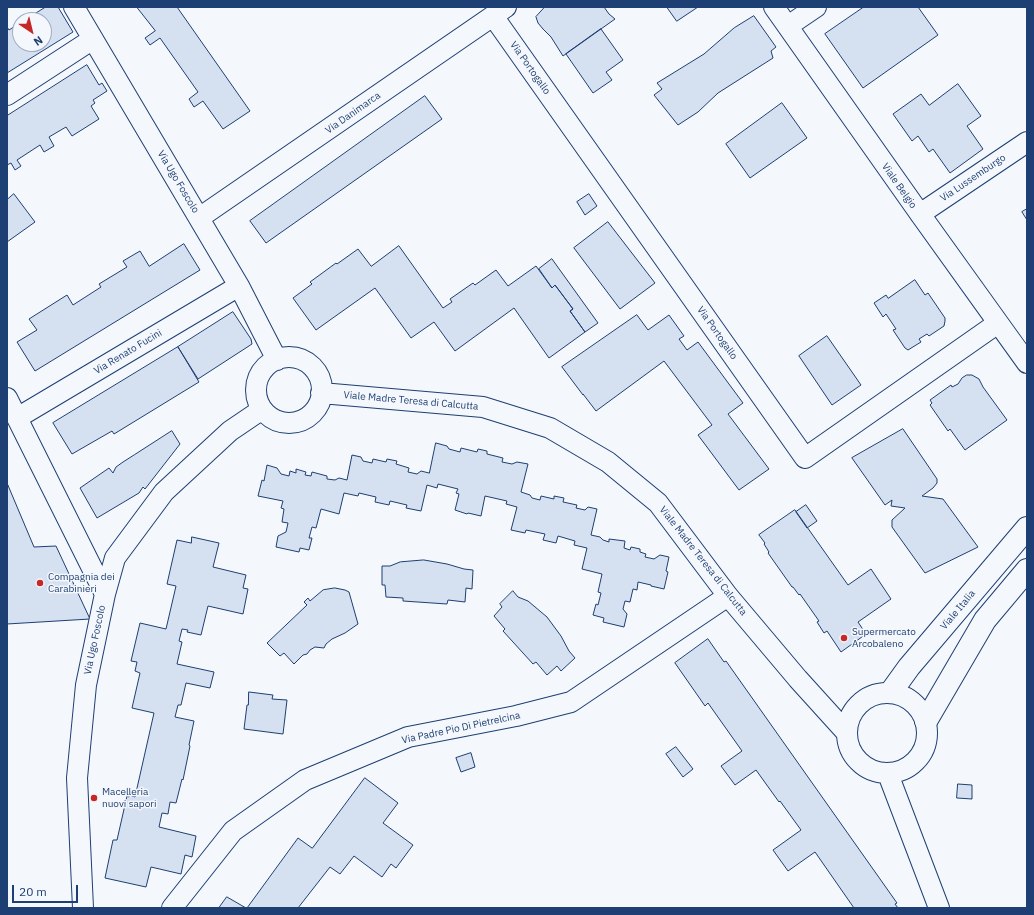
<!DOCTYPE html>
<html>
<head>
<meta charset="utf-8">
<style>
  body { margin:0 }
  #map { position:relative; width:1034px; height:915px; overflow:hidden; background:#f4f7fb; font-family:"IBM Plex Sans",sans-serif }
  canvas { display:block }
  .frame { position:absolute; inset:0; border:8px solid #1d3f73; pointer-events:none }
  .north { position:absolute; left:12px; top:12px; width:40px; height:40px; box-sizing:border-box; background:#f4f7fb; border:1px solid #9eadc5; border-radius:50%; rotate:145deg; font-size:11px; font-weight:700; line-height:16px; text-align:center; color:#1d3f73 }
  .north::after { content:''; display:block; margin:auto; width:14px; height:18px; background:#c62828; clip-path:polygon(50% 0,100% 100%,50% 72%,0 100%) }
  .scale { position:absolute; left:12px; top:885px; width:66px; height:18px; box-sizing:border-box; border:2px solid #1d3f73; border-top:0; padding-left:5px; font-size:12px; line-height:14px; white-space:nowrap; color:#1d3f73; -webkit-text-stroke:3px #f4f7fb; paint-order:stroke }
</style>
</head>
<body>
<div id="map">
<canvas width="1034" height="915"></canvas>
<div class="frame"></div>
<div class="north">N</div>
<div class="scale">20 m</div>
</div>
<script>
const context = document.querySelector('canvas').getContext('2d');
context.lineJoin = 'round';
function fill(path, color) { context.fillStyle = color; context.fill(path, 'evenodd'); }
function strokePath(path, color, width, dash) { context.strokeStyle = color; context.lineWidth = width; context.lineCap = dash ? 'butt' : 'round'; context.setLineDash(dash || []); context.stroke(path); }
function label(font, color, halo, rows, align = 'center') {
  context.font = font + ' "IBM Plex Sans",sans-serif'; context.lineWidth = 3; context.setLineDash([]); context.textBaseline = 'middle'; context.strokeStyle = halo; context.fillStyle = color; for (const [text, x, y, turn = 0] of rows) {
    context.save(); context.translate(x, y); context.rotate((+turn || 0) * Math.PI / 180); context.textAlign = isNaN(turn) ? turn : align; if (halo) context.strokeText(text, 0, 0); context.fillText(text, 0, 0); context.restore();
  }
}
const building = new Path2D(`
  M46,7H58L73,32L7,73V27L9,30L20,23V44H44V20H25Z
  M137,7H177L250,111L223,129L203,101L194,107L189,99L198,92L160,38L150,45L145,38L155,31Z
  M545,7H604L609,14L615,19L563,56L551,37L543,29L538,23L536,17Z
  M667,7H698L677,21Z
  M864,7H918L938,35L863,88L825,34Z
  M754,16L776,47L771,51L773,58L718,93L698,112L678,125L654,95L662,89L657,83L704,54L734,28Z
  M601,29L623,60L606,72L612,80L593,93L566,54Z
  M87,65L99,85L102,83L107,91L93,100L95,103L91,106L99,119L72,136L66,127L49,137L54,146L44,152L40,145L17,160L21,166L15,170L11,163L7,165V116Z
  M958,84L981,116L967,126L983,149L950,173L933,149L929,152L918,136L912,141L893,114L921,94L929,105Z
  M425,96L442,119L266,243L250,221Z
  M782,103L807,138L750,178L726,144Z
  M14,194L35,222L7,242V200Z
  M589,194L597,206L585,215L577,202Z
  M1027,209V220L1022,212Z
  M608,222L655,283L620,309L574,248Z
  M184,244L200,270L35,371L17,342L37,330L29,319L67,295L73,305L101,287L99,284L127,267L123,261L140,251L149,266Z
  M399,246L443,308L452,302L450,299L473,283L475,285L496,270L508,286L536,266L552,288L555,285L573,309L570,311L585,332L549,358L514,308L455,351L434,322L411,338L375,288L316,330L293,298L312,284L310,282L336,263L337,264L358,249L371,266Z
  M552,259L598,323L585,332L570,311L573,309L555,285L552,288L539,269Z
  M915,280L925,295L928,293L945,318V321L944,326L929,336L927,334L919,339L921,342L908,350L905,348L893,330L896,329L886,314L883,317L874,303L886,295L888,298Z
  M233,312L251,339L252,344L198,379L178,347Z
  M637,315L648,330L669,315L684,336L679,339L687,350L698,342L743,403L728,414L769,469L739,490L698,435L712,425L664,361L596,411L583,394V395L562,367Z
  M827,336L861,385L832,405L799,356Z
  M178,347L199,382L114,434L112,431L72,454L53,423Z
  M967,375H972L979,379L983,387L1007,420L965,450L950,429L948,431L930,405L932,403L930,400L951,385L952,387L958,384L962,378Z
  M903,429L937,479V483L933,488L922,496L943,499L978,547L925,573L892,527V520L905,508L891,506L892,500L885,505L852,458Z
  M172,431L180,444L145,489L143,487L139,493L97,518L80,488L109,468L113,473L116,467L123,462L134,455Z
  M436,443L447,446L449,449L460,452L461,448L477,452L478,449L487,451V454L503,458L502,462L512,464L517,462L528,464L521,492L530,495L532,498L540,500L541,496L554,499V496L564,498L563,502L577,505L576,508L585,510L588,507L597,509L591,535L600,537L603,540L609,542V539L625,541L624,548L630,550L631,547L640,549V552L646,554L645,557L654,559L660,555L669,557L666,571L668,572L664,589L651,586V585L638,582L637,590L633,589L630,602L625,601L623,609L627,614L624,627L603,622L604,618L593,615L596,604L598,605L601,593L598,592L602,574L582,569L587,548L574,545L575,541L558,536L556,543L543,540L545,534L526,530L525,533L511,530L517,507L506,504L507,501L485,496L481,516L468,513L467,514L455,510L459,494L456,493L458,489L438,484L437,488L427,485L421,511L406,508L407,505L390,501L389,505L375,502L376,497L359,493L358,496L344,493L339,514L321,509L316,528L312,527L309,538H312L309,550L300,548L299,552L276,547L278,536L286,532L288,523L282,522L284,509L281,508L283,501L258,496L262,480L264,481L267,465L277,468L281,474L289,476L290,471L296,473V469L306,472L305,475L311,476L312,472L327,476V479L335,480L339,478L347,480L352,455L361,457L363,461L372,463L373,459L386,462L387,459L397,461L396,464L409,468L408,472L417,474L421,471L429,473Z
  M7,483L34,547L56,546L90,619L7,624Z
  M806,505L817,521L807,528L796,512Z
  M795,510L848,585L871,569L891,599L858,622L866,634L841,652L827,631L824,633L817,622L819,621L800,594L799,595L793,587H792L768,553L769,552L764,544L765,543L759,535Z
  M192,537L219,543L213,567L246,575L243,588L248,589L243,614L208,606L201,635L187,632L188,630L182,629L179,641L182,642L177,664L214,672L210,688L186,683L181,705H178L175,717L194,721L189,745L190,746L183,780L182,779L176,803L170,802L168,814L162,813L159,827L196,836L192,857L185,855L181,874L151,867L146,887L105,878L113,840H117L127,796L129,797L130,795L135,797L154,713L132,708L140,673L135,671L137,662L131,661L140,623L166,629L176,586L167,584L177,540L191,543Z
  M424,560L447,564L464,569L473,570L472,589L466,588L465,602L448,600L447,604L403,601V598L386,597L385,585H382V566H390L400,562Z
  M335,588L345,590L349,592L358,624L345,633L332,639L326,644L324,648L315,647L310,650L307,654L303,655L294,664L284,653L280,656L267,643L307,605L304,602L308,598L310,601L323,590Z
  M513,591L518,597L528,601L547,617L561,636L569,651L575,658L561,671L557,666L547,675L536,662L533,664L503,631L505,629L494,616L502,607L500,604Z
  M708,639L724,662L726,661L897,903L895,904L898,908H854L815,852L788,871L773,850L801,830L780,801L779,802L756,770L735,785L721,766L742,751L708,703L705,706L675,663Z
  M249,692L273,695L272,699L287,700L283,734L244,729L247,705H248Z
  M676,747L693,769L683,777L666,754Z
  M471,753L475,767L461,772L456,758Z
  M365,778L398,803L383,823L413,845L396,868L391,864L382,877L354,856L340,874L330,867L298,908H247L298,838L312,848Z
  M958,784L972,785V799L957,798Z
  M227,897L246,908H219Z`);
const minor = new Path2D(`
  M74,7L239,286L277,360
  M774,7L920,214L1027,363
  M493,16L805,458L998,323
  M788,26L816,7
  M7,95L93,39
  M920,214L1027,142
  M199,218L506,7
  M256 390a33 33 0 1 1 66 0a33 33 0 1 1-66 0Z
  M321,393L483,407L550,428L608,462L658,503L728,596L798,679L846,732
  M7,398L105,594
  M17,418L239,286
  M847 733a40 40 0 1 1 80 0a40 40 0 1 1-80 0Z
  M888,774L939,908
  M83,908L77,778L86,685L105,594L115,558L164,492L230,431L261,410
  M172,908L233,831L305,780L408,737L516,716L571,702L728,596`);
const tertiary = new Path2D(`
  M891,692L909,667L1027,528
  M926,721L985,620L1027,570`);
const markers = [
  [40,583,4,"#c62828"],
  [844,638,4,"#c62828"],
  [94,798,4,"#c62828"]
];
const streetNames = [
  ["Via Portogallo",530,68,55],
  ["Via Danimarca",353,113,-35],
  ["Via Lussemburgo",973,178,-34],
  ["Via Ugo Foscolo",178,182,59],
  ["Viale Belgio",899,186,55],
  ["Via Portogallo",717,333,55],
  ["Via Renato Fucini",128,352,-31],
  ["Viale Madre Teresa di Calcutta",411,401,5],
  ["Viale Madre Teresa di Calcutta",703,561,52],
  ["Viale Italia",958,610,-50],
  ["Via Ugo Foscolo",95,640,-78],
  ["Via Padre Pio Di Pietrelcina",461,728,-12]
];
const poiNames = [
  ["Compagnia dei",48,577],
  ["Carabinieri",48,589],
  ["Supermercato",852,632],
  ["Arcobaleno",852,644],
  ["Macelleria",102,792],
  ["nuovi sapori",102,804]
];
fill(building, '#d5e0f0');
strokePath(building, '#1d3f73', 1);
strokePath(minor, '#1d3f73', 22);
strokePath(tertiary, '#1d3f73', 24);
strokePath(minor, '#f4f7fb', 20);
strokePath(tertiary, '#f4f7fb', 22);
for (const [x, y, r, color] of markers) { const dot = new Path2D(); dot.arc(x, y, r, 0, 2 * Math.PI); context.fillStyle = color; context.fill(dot); strokePath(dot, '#f4f7fb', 1.5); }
label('10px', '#1d3f73', '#f4f7fb', streetNames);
label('10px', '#1d3f73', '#f4f7fb', poiNames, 'left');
</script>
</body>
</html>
